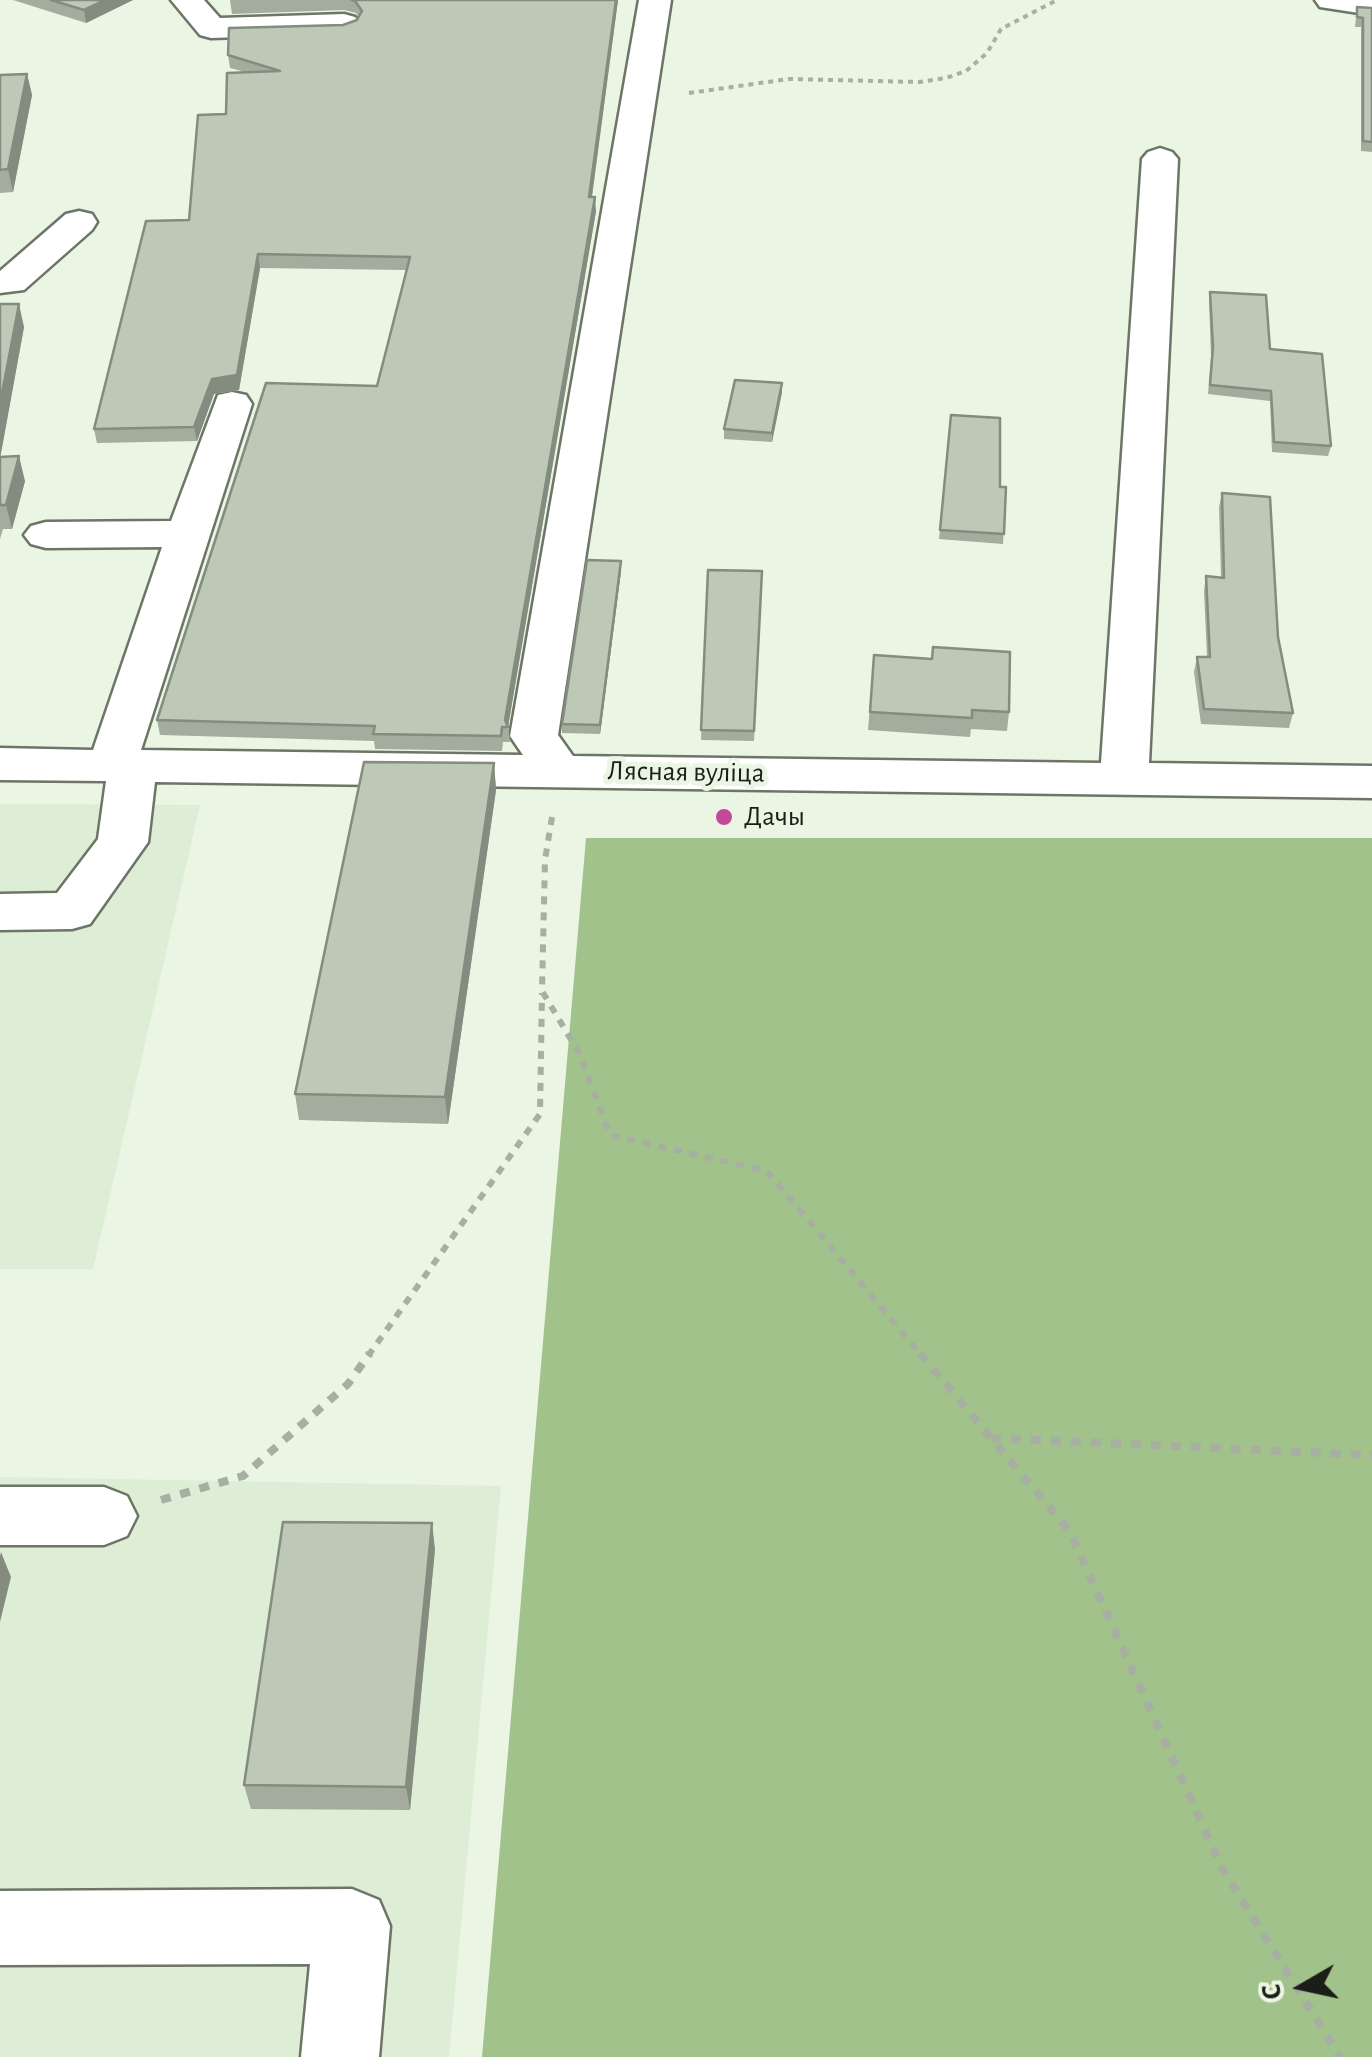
<!DOCTYPE html>
<html>
<head>
<meta charset="utf-8">
<style>
  body { margin:0 }
  #map { position:relative; width:1372px; height:2057px; overflow:hidden; background:#eaf5e4; font-family:"Alegreya Sans",sans-serif }
  canvas { display:block }
  .north { position:absolute; left:1252px; top:1937px; width:100px; height:100px; -webkit-text-stroke:8px #eaf5e4; paint-order:stroke; rotate:261deg; font-size:28px; font-weight:700; line-height:40px; text-align:center; color:#1a1e17 }
  .north::after { content:''; display:block; margin:auto; width:35px; height:45px; background:#1a1e17; clip-path:polygon(50% 0,100% 100%,50% 72%,0 100%) }
</style>
</head>
<body>
<div id="map">
<canvas width="1372" height="2057"></canvas>
<div class="north">С</div>
</div>
<script>
const context = document.querySelector('canvas').getContext('2d');
context.lineJoin = 'round';
function fill(path, color) { context.fillStyle = color; context.fill(path, 'evenodd'); }
function strokePath(path, color, width, dash) { context.strokeStyle = color; context.lineWidth = width; context.lineCap = dash ? 'butt' : 'round'; context.setLineDash(dash || []); context.stroke(path); }
function label(font, color, halo, rows, align = 'center') {
  context.font = font + ' "Alegreya Sans",sans-serif'; context.lineWidth = 10; context.setLineDash([]); context.textBaseline = 'middle'; context.strokeStyle = halo; context.fillStyle = color; for (const [text, x, y, turn = 0] of rows) {
    context.save(); context.translate(x, y); context.rotate((+turn || 0) * Math.PI / 180); context.textAlign = isNaN(turn) ? turn : align; if (halo) context.strokeText(text, 0, 0); context.fillText(text, 0, 0); context.restore();
  }
}
const built = new Path2D(`
  M0,804L200,805L93,1269H0Z
  M0,1477L501,1486L449,2057H0Z`);
const forest = new Path2D(`
  M586,838H1372V2057H482Z`);
const pathFar2 = new Path2D(`
  M689,93L789,79L919,82L946,78L966,71L987,53L1001,29L1057,0`);
const pathFar1 = new Path2D(`
  M552,817L545,860L542,991L579,1053L610,1135L767,1171L922,1356
  M368,1356L540,1114L542,993`);
const path = new Path2D(`
  M920,1353L1070,1532L1222,1868L1340,2057
  M991,1438L1372,1455
  M161,1500L243,1476L348,1384L370,1353`);
const minor = new Path2D(`
  M171,0H204L220,18L344,14L355,17L360,24L355,31L344,34L211,38L200,35Z
  M639,0H671L558,735L573,756L1101,763L1142,159L1148,152L1160,148L1172,152L1178,159L1149,763L1372,766V798L155,782L148,842L90,924L72,929L0,930V894L57,893L98,839L106,781L0,780V748L93,750L162,547L46,548L31,544L24,535L31,526L46,522L171,521L218,395L232,392L246,395L252,404L141,750L523,755L510,736Z
  M1315,0H1372V15L1320,7Z
  M79,211L92,214L97,222L92,230L24,290L0,293V271L66,214Z
  M0,1487H104L127,1496L137,1516L127,1536L104,1545H0Z
  M352,1889L379,1900L390,1926L379,2057H301L310,1964L0,1965V1891Z`);
const wall = new Path2D(`
  M13,0H133L86,23Z
  M230,0H618L592,197L596,211L508,726L510,742H503L502,751L375,749L374,741L160,735L157,720L377,386L406,270L260,268L239,390L214,394L197,441L97,443L94,429L189,220L226,114L245,72L230,68L228,55L343,25L357,20L359,17L356,13L344,10L232,14Z
  M1357,7L1372,8V152L1361,151V27H1355Z
  M27,74L32,95L13,192L0,193V75Z
  M1210,292L1270,349L1331,446L1328,456L1272,452L1270,401L1208,394L1211,356L1209,301Z
  M0,304L24,327L0,457L25,481L12,529H3L0,539Z
  M782,383V392L772,442L724,439V429Z
  M951,415L1000,487H1006L1003,544L939,539Z
  M1222,493L1278,637L1293,713L1289,728L1201,724L1194,672L1197,657H1207L1204,591L1206,576L1221,577L1219,507Z
  M621,561V571L600,734L562,733V724Z
  M708,570L762,571L754,741L701,740Z
  M874,655L1009,712L1007,731L971,729L970,737L868,730Z
  M494,763L496,790L448,1124L299,1120L295,1094Z
  M435,1549L410,1810L251,1809L244,1785Z`);
const shadedWall = new Path2D(`
  M105,0H133L86,23L84,10Z
  M616,0H618L590,210L589,197Z
  M27,74L32,95L13,192L8,169Z
  M595,197L596,211L508,727L505,720Z
  M258,254L260,268L239,390L214,394L197,441L194,427Z
  M19,304L24,327L0,459V404Z
  M782,383V392L772,442V433Z
  M19,456L25,481L12,529L6,505Z
  M621,561V571L600,734V725Z
  M494,763L496,790L448,1124L445,1097Z
  M432,1523L435,1549L410,1810L406,1787Z
  M1,1552L11,1577L0,1622V1556Z`);
const building = new Path2D(`
  M51,0H105L84,10Z
  M352,0H616L589,197H595L505,720L508,727H502L501,736L373,734L375,726L157,720L266,383L377,386L410,257L258,254L237,375L212,379L194,427L94,429L146,221L189,220L198,115L226,114L227,73L280,71L228,55L229,28L343,25L357,20L362,11L355,1Z
  M1357,7L1372,8V142L1363,141V18L1357,17Z
  M27,74L8,169L0,170V75Z
  M1210,292L1266,295L1270,349L1322,354L1331,446L1274,442L1271,391L1210,385L1213,347Z
  M0,304H19L0,404Z
  M735,380L782,383L772,433L724,429Z
  M951,415L1000,418V487H1006L1004,534L940,530Z
  M19,456L6,505H0V457Z
  M1222,493L1270,497L1278,637L1293,713L1204,709L1197,657H1210L1206,576L1224,578Z
  M587,560L621,561L600,725L562,724Z
  M708,570L762,571L754,731L701,730Z
  M933,647L1010,652L1009,712L972,710V718L870,712L874,655L932,659Z
  M364,762L494,763L445,1097L295,1094Z
  M283,1522L432,1523L406,1787L244,1785Z`);
const markers = [
  [724,817,10,"#c4499a"]
];
const streetNames = [
  ["Лясная вуліца",686,772,1]
];
const poiNames = [
  ["Дачы",744,817]
];
fill(built, '#deedd5');
fill(forest, '#a1c28b');
strokePath(minor, '#6c7566', 5);
strokePath(pathFar2, '#a7afa2', 4, [5, 5]);
strokePath(pathFar1, '#a7afa2', 6, [8, 8]);
strokePath(path, '#a7afa2', 8, [10, 10]);
fill(minor, '#fff');
fill(wall, '#a3ac9d');
fill(shadedWall, '#848c80');
fill(building, '#bdc8b7');
strokePath(building, '#848c80', 2.5);
for (const [x, y, r, color] of markers) { const dot = new Path2D(); dot.arc(x, y, r, 0, 2 * Math.PI); context.fillStyle = color; context.fill(dot); strokePath(dot, '#eaf5e4', 4); }
label('28px', '#1a1e17', '#eaf5e4', streetNames);
label('28px', '#1a1e17', '#eaf5e4', poiNames, 'left');
</script>
</body>
</html>
